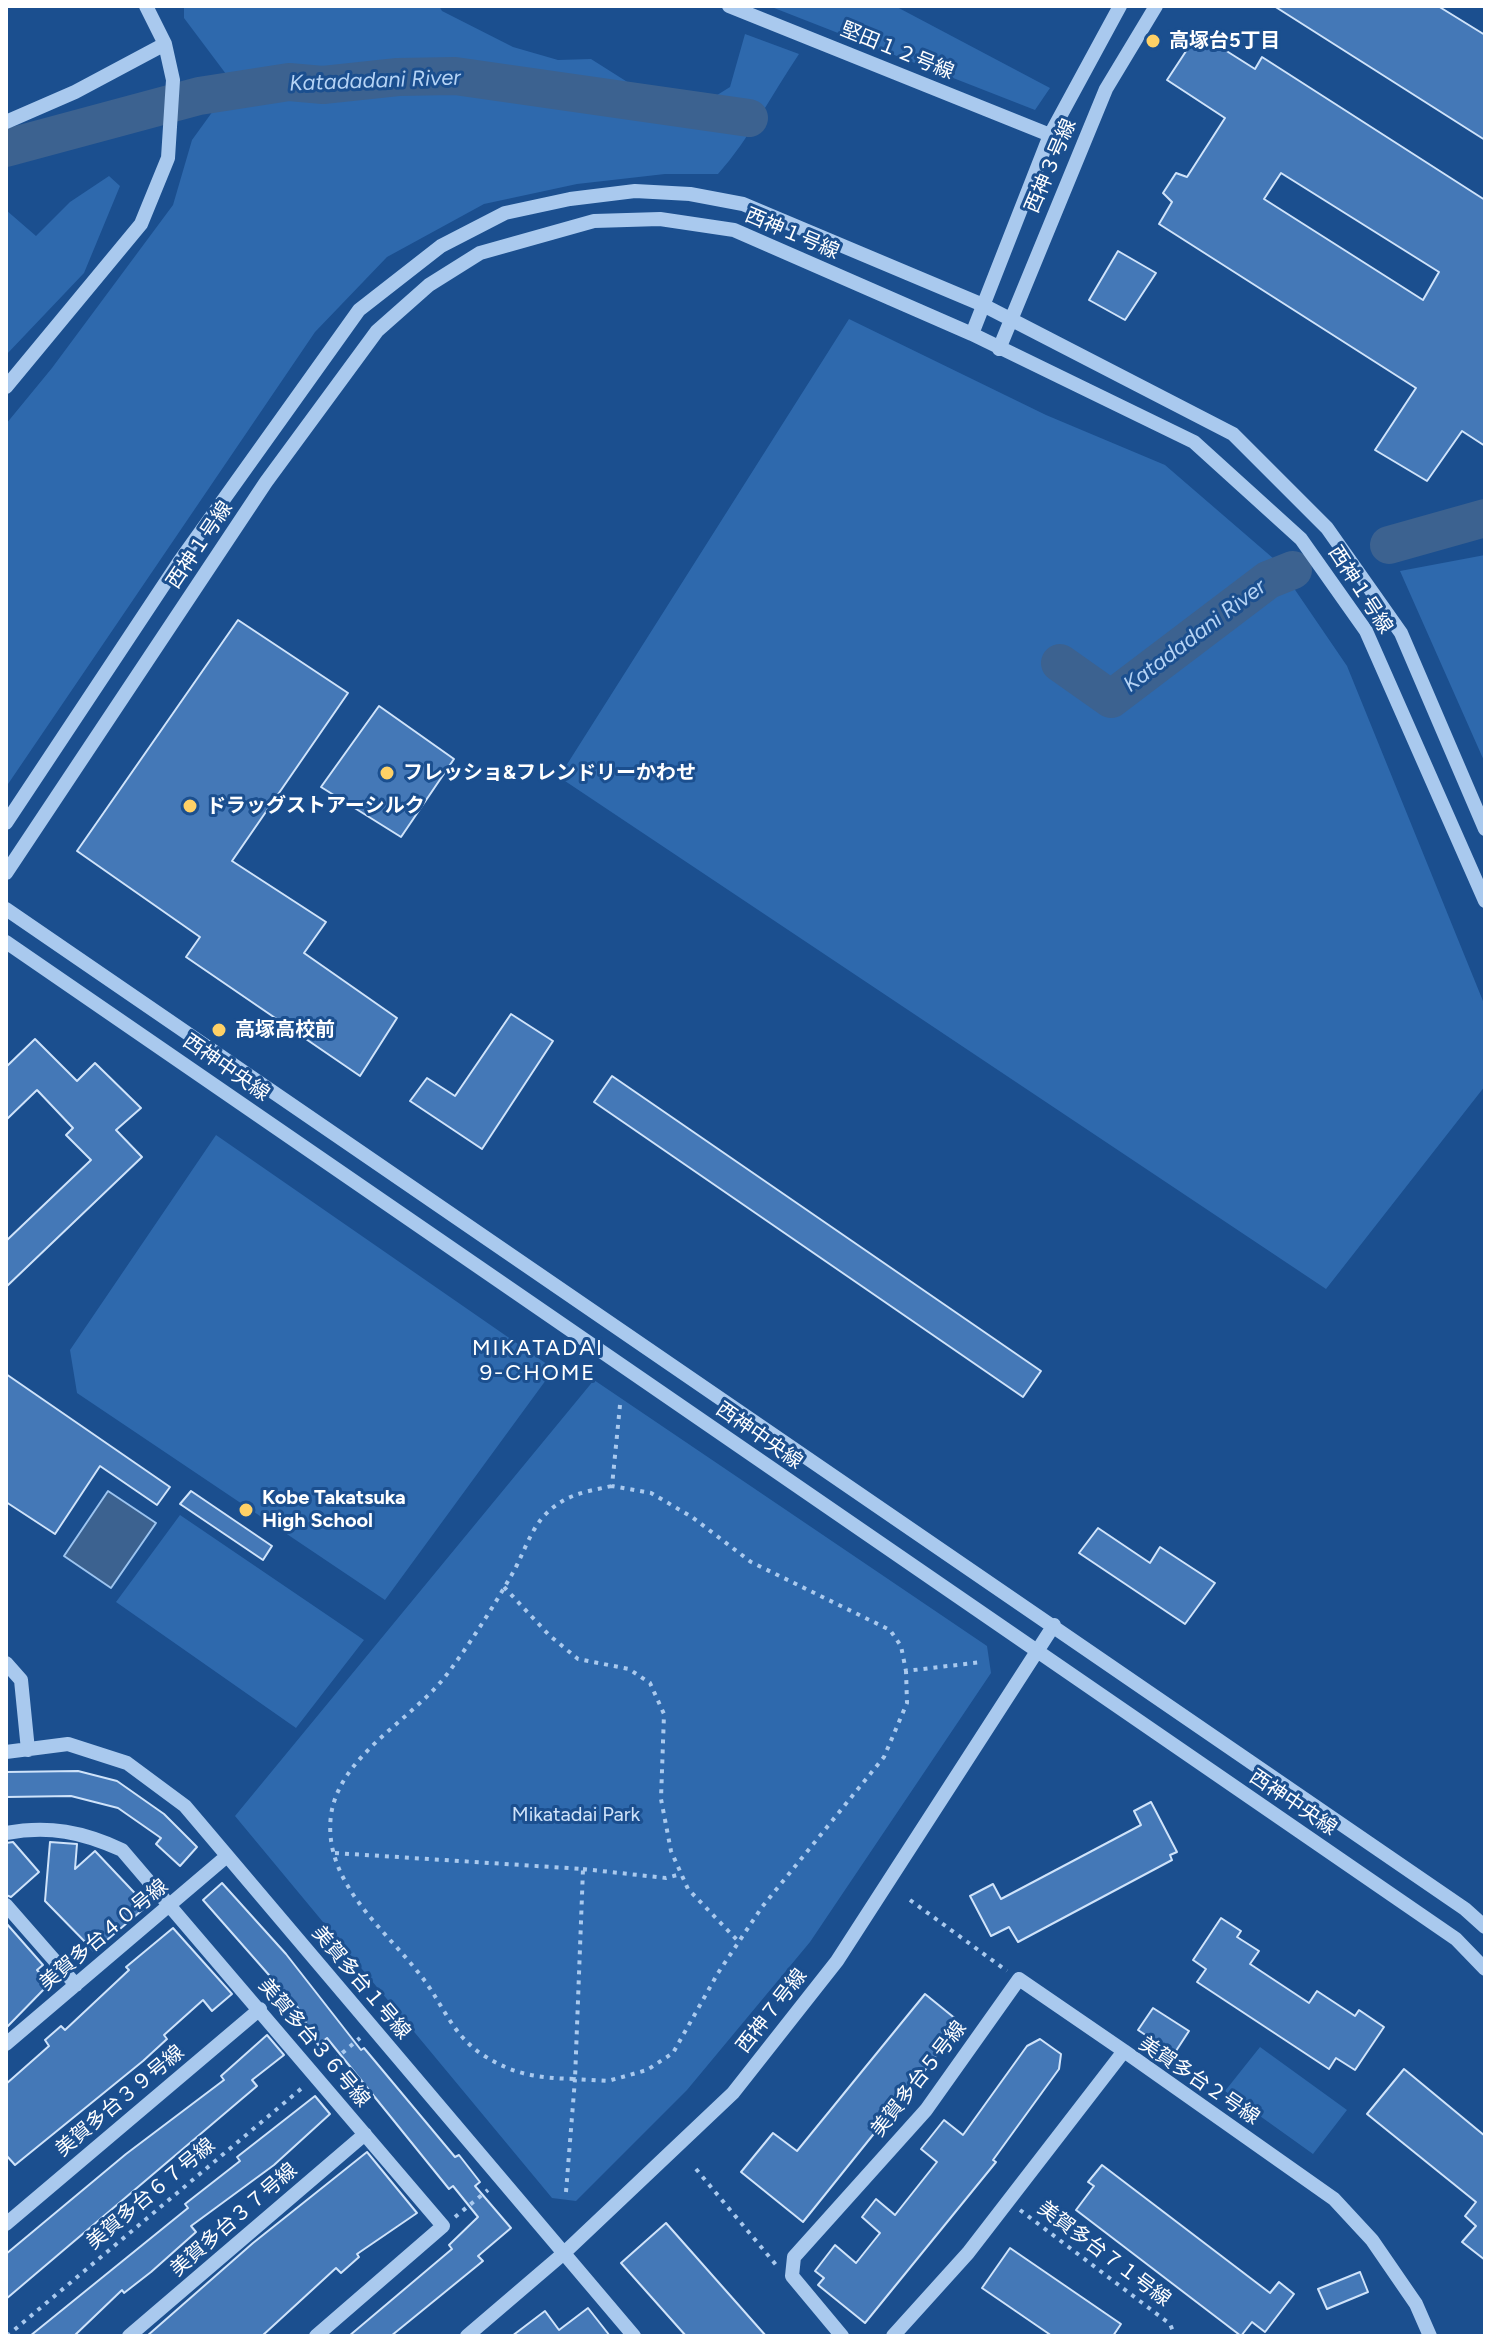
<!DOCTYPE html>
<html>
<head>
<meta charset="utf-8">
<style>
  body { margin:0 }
  #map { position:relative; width:1491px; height:2342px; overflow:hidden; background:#1b4f8f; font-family:Figtree,sans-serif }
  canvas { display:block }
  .frame { position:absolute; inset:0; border:8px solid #fff; pointer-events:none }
</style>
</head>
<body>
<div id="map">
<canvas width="1491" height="2342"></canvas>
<div class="frame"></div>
</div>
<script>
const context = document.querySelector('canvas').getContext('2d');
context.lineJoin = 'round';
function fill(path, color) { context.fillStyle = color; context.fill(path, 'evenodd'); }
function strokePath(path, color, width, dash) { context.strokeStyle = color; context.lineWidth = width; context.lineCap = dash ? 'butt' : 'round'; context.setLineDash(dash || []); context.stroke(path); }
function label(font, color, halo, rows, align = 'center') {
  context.font = font + ' Figtree,"Noto Sans JP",sans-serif'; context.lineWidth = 6; context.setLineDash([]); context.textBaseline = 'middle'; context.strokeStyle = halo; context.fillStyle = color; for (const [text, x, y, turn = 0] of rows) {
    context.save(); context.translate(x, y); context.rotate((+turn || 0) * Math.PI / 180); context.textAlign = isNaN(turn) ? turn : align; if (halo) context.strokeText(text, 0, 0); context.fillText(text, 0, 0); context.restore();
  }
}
const green = new Path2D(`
  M184,6H439L442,11L513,47L558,60L591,59L640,90L706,102L730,87L745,34L799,54C772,94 750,138 718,174H665L577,184L484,204L387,257L315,332L6,787V424L52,368L173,205L192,140L226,93V74L184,18Z
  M769,6H895L1050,88L1035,110Z
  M109,176L120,186L84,273L6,355V210L36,236L70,202Z
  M849,319L1046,415L1165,465L1274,559L1347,666L1485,1006V1086L1326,1289L559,777Z
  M1485,555V763L1400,571Z
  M216,1135L554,1369L385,1600L77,1393L70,1350Z
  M594,1380L987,1646L991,1673L810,1942L687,2090L576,2201L552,2198L235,1816Z
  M180,1515L364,1640L296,1728L116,1602Z
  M1260,2047L1347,2110L1313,2154L1225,2091Z`);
const water = new Path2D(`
  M108,1491L156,1523L111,1588L64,1556Z`);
const river = new Path2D(`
  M6,148L199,96L289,82L323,85L398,77L455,76L749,118
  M1389,545L1485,518
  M1060,663L1111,699L1268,580L1293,570`);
const building = new Path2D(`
  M1274,6H1438L1485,35V140Z
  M1198,33L1255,69L1262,57L1485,200V446L1462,431L1427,481L1375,450L1416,388L1159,224L1172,202L1163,193L1176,173L1187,177L1225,118L1167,80ZM1281,173L1439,272L1423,300L1264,199Z
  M1118,251L1156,273L1125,320L1089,300Z
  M238,620L348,693L232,861L326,922L304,953L397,1018L360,1076L186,957L200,937L77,851Z
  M379,706L454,759L401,837L321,787Z
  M511,1014L553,1041L482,1149L410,1101L427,1078L455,1096Z
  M35,1039L77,1081L95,1063L141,1108L116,1130L142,1157L6,1287V1241L91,1160L66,1135L73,1128L37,1090L6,1120V1067Z
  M612,1076L1041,1371L1023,1397L594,1102Z
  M6,1374L170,1487L157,1505L100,1466L55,1534L6,1502Z
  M191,1491L272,1546L263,1560L180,1504Z
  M1098,1528L1150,1563L1160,1547L1215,1583L1185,1624L1079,1553Z
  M78,1771L117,1781L164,1814L197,1847L180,1866L156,1844L161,1838L118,1808L71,1796L6,1797V1772Z
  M1151,1802L1177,1852L1170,1855L1172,1860L1018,1942L1009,1927L991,1936L970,1896L993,1884L1001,1899L1141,1825L1134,1811Z
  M13,1842L39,1872L11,1897L6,1895V1843Z
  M50,1842L77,1844L75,1869L95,1851L147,1906L94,1951L45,1901Z
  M222,1883L286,1954L361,2050L364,2048L455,2157L459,2155L480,2182L475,2186L511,2228L478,2256L483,2261L391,2336H349L452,2249L449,2245L478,2217L453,2186L449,2189L327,2038L318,2045L298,2008L203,1900Z
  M1221,1918L1241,1931L1237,1937L1259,1951L1250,1964L1309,2003L1317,1991L1355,2016L1359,2010L1384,2027L1355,2070L1336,2058L1329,2069L1197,1982L1206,1969L1193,1960Z
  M6,1923L43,1965L37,1970L49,1984L6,2028Z
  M173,1928L232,1994L212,2011L203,2000L164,2035L167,2039L143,2061L15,2165L6,2155V2084L49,2046L45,2040L61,2026L65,2030L129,1970L126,1967Z
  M925,1994L962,2024L803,2222L741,2172L773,2133L797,2151Z
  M1153,2008L1189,2031L1174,2054L1138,2030Z
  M267,2035L284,2055L252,2080L257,2086L6,2299V2254L126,2154L224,2080L221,2076Z
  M1040,2039L1061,2054L1059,2069L993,2160L996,2162L865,2323L818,2285L824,2278L815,2271L835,2245L856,2263L880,2233L862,2217L876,2199L895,2215L937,2162L921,2149L944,2120L963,2135L1027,2046Z
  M1404,2069L1485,2136V2260L1462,2242L1476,2226L1465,2216L1476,2202L1367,2114Z
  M315,2096L330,2114L274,2165L191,2226L196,2232L151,2272L124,2293L122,2290L74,2336H30L188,2208L185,2204L240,2161L237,2157Z
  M367,2152L417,2213L357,2254L359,2257L341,2273L336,2268L262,2336H147L253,2243Z
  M1102,2165L1270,2293L1279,2282L1294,2294L1265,2332L1252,2322L1241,2336L1076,2210L1094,2186L1088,2182Z
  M666,2223L766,2336H686L621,2263Z
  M1010,2248L1121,2324L1113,2336H1052L982,2288Z
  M1360,2272L1368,2292L1327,2309L1318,2289Z
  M588,2308L610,2336H512L545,2311L559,2330Z`);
const path = new Path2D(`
  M620,1405L612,1486L651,1493L692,1517L751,1562L890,1630L901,1646L906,1671L982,1662
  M504,1587L549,1635L578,1659L629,1669L650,1683L664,1714L661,1799L671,1851L688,1889L739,1942
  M335,1853L583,1869L575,2079C538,2078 514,2075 483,2055C455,2037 445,2010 427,1984C391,1933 322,1886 331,1815C340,1754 413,1720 448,1673C471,1642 492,1609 511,1576C522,1558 529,1533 543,1517C563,1495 583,1492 612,1486
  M583,1869L666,1878L681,1874
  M910,1900L1007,1971
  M327,2066L360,2038
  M696,2169L777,2266
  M566,2192L575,2079L608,2081L647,2070L673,2053L718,1973L762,1907L884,1757L907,1703L906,1671
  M1020,2210L1170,2324L1175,2336
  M455,2217L488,2190
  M7,2336L302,2088`);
const minor = new Path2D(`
  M729,6L1050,135
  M6,122L75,92L165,44
  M972,334L1050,135L1120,6
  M999,349L1106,89L1156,6
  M6,387L141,224L168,158L173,80L165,44L146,6
  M6,823L179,562L359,310L441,246L505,213L570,199L635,191L690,194L743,204L983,305L1233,434L1327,528L1401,633L1485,829
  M6,873L266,482L377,331L429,285L480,253L594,221L660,219L734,230L972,334L1194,442L1301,539L1366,631L1485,901
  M6,909L1465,1909L1485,1927
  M6,942L1456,1939L1485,1969
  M6,1663L21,1680L28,1750
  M6,1752L68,1744L127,1763L185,1806L634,2336
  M6,1833C49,1825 83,1832 122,1850L443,2226L316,2336
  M6,1905L76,1985
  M6,2044L227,1856
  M6,2224L260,2009
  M129,2336L365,2134
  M467,2336L564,2253L733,2093L837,1961L1054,1625
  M842,2336L792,2276L794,2257L926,2110L1019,1979L1124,2051
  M893,2336L968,2253L1124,2051L1334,2199L1372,2240L1416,2304L1430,2336`);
const markers = [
  [1153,41,8,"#ffd166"],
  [387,773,8,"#ffd166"],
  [190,806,8,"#ffd166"],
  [219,1030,8,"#ffd166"],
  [246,1510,8,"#ffd166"]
];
const poiNames = [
  ["高塚台5丁目",1169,41],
  ["フレッショ&フレンドリーかわせ",403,773],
  ["ドラッグストアーシルク",206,806],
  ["高塚高校前",235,1030],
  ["Kobe Takatsuka",262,1498],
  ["High School",262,1521]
];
const streetNames = [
  ["堅田１２号線",897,51,22],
  ["西神３号線",1051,166,-67],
  ["西神１号線",792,234,23],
  ["西神１号線",200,545,-56],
  ["西神１号線",1360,590,57],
  ["西神中央線",226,1068,35],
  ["西神中央線",759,1436,35],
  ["西神中央線",1293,1803,34],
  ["美賀多台４０号線",104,1935,-40],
  ["美賀多台１号線",361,1983,50],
  ["西神７号線",772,2011,-52],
  ["美賀多台３６号線",314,2043,50],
  ["美賀多台５号線",919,2079,-52],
  ["美賀多台２号線",1199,2081,34],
  ["美賀多台３９号線",120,2101,-40],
  ["美賀多台６７号線",151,2194,-40],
  ["美賀多台３７号線",234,2220,-41],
  ["美賀多台７１号線",1104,2254,37]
];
const parkNames = [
  ["Mikatadai Park",576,1815]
];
const waterNames = [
  ["Katadadani River",375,81,-2],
  ["Katadadani River",1195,636,-37]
];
const neighbourhoodNames = [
  ["MIKATADAI",538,1349],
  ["9-CHOME",538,1374]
];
fill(green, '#2e69ad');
fill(water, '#3c6290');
strokePath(water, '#9cc4f0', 2);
strokePath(river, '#3c6290', 38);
fill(building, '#4478b7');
strokePath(building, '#cfe3fa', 2);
strokePath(path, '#a9c9ee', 4, [4, 6]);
strokePath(minor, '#a9c9ee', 14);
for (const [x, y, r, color] of markers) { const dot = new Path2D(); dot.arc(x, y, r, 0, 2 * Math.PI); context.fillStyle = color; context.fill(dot); strokePath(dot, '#1b4f8f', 3); }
label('bold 20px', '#fff', '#1b4f8f', poiNames, 'left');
label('20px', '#fff', '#1b4f8f', streetNames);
label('20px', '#cfe3fa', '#1b4f8f', parkNames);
label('italic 22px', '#b5d3f5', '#1b4f8f', waterNames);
context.letterSpacing = '2px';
label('22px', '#fff', '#1b4f8f', neighbourhoodNames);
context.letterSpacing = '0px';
</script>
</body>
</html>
